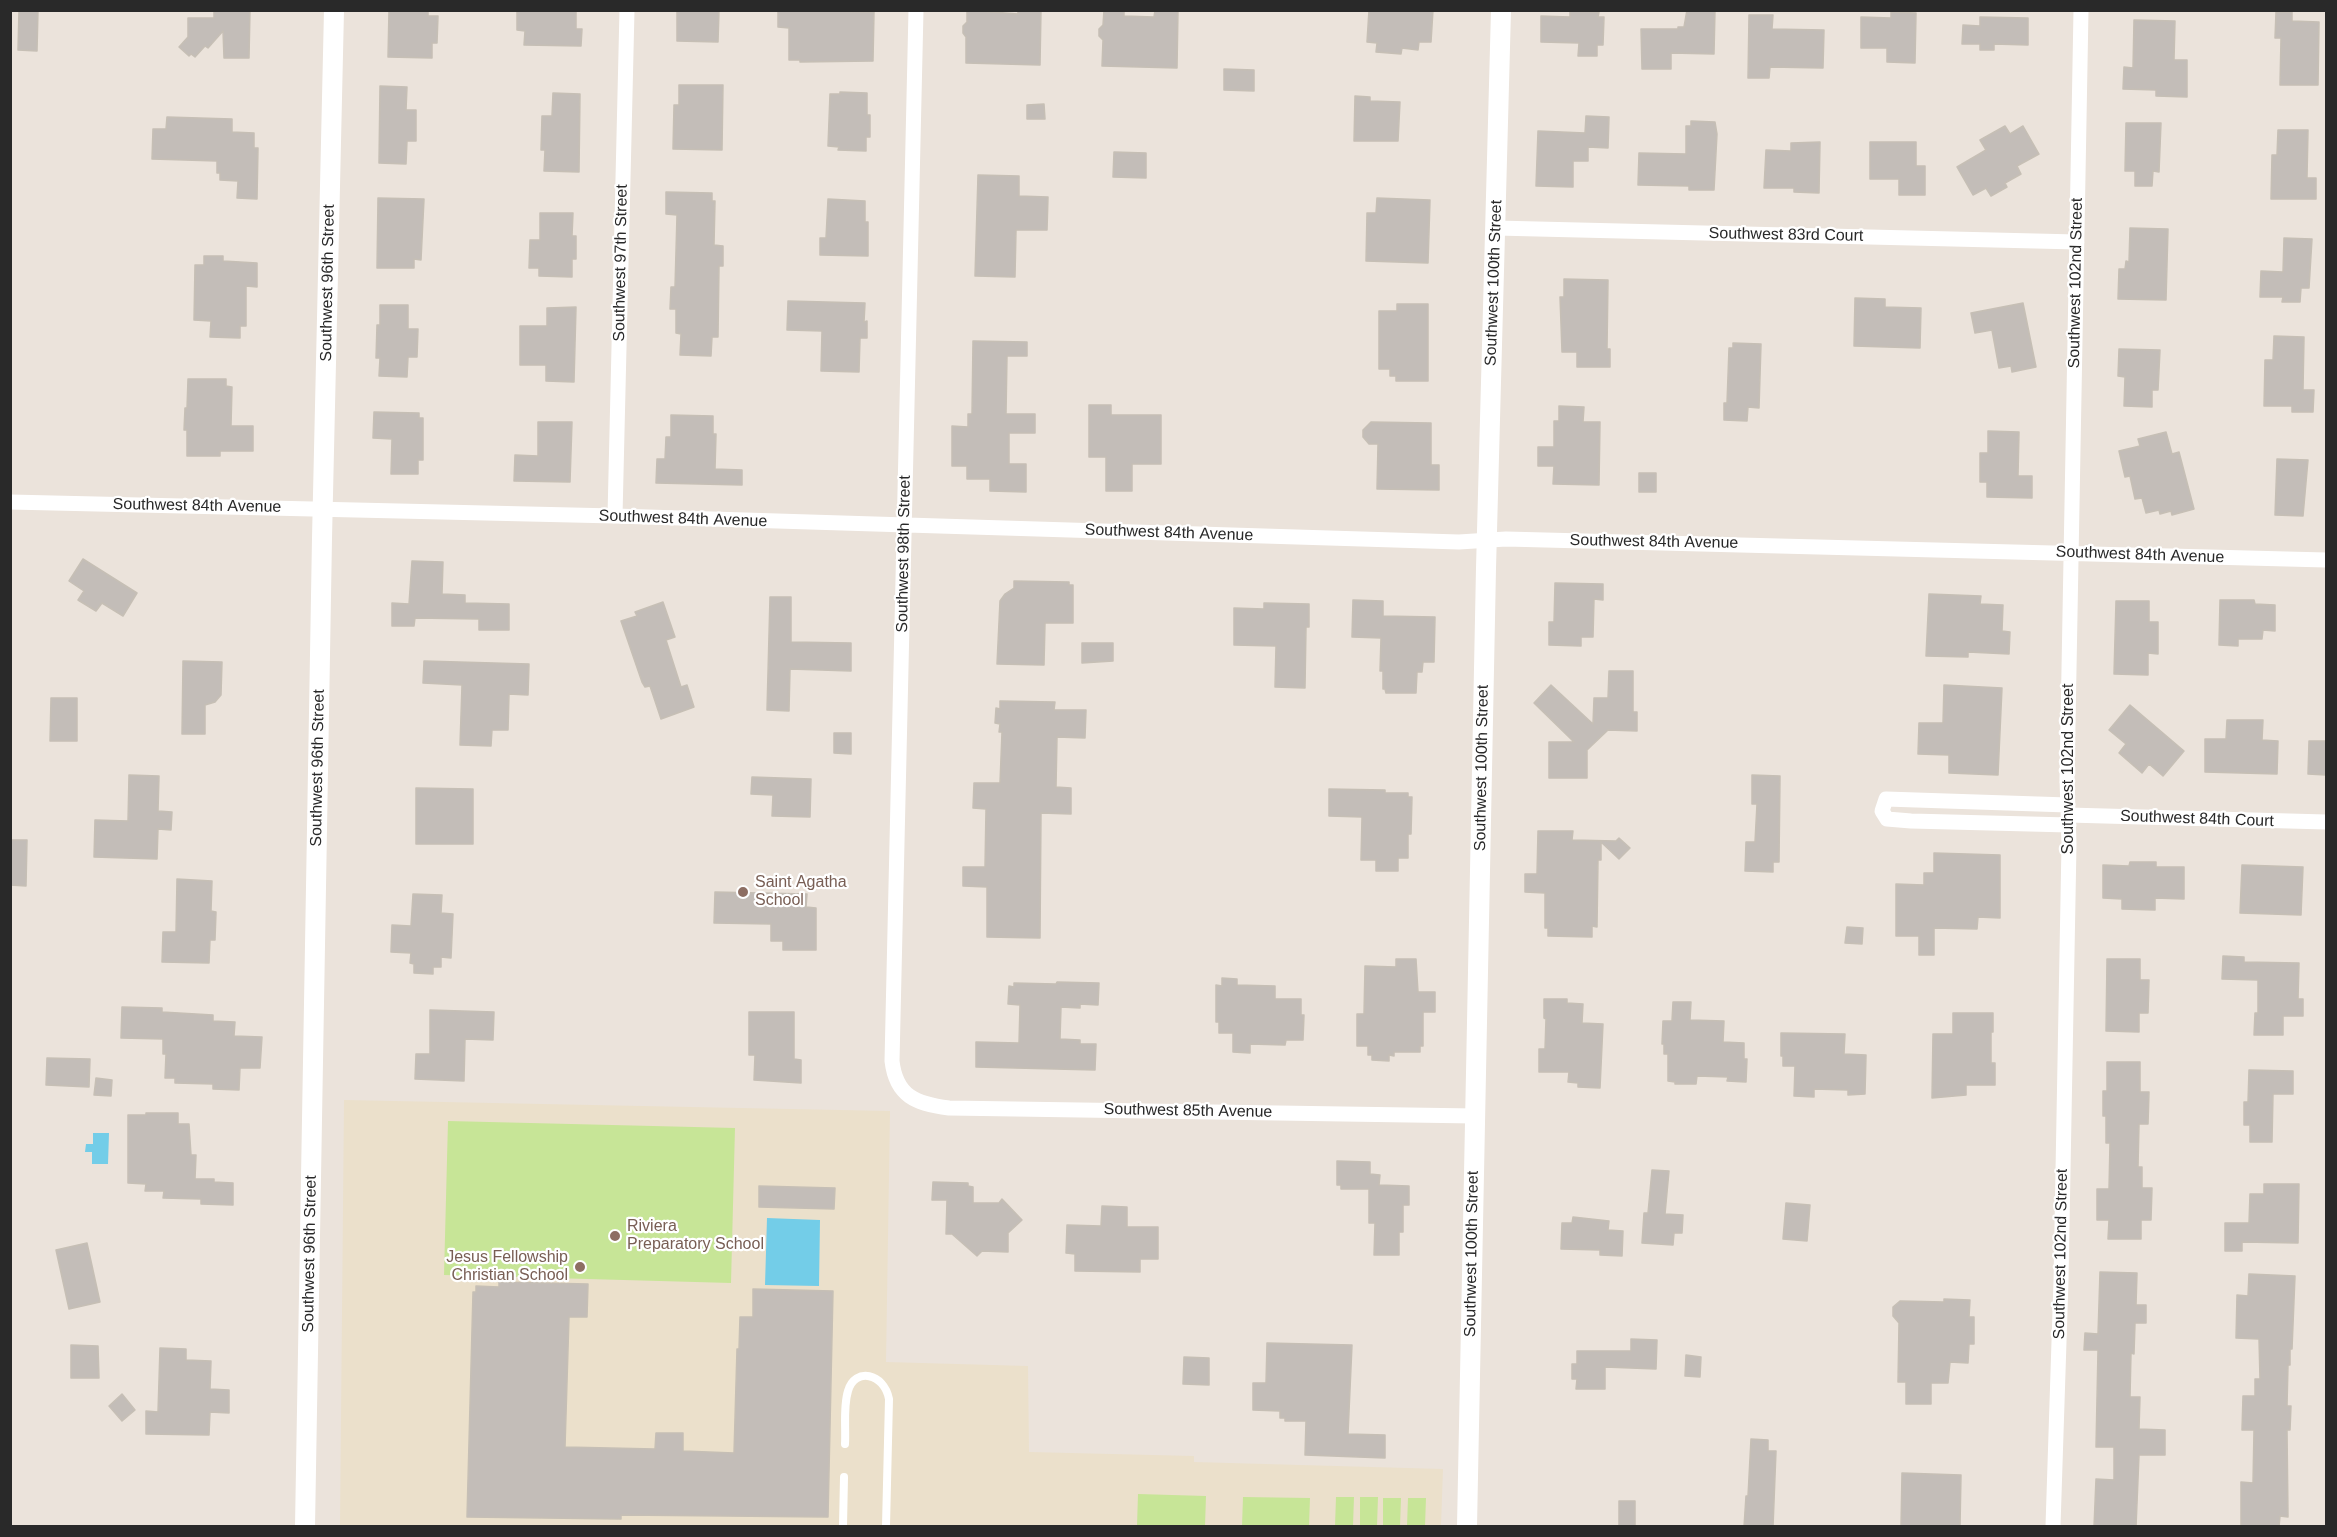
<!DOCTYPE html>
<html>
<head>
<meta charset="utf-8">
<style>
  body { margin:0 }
  #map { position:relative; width:2337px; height:1537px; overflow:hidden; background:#ebe3db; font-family:Helvetica,sans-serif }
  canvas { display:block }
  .frame { position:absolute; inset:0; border:12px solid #292929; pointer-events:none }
</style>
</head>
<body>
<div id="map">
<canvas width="2337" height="1537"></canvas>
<div class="frame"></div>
</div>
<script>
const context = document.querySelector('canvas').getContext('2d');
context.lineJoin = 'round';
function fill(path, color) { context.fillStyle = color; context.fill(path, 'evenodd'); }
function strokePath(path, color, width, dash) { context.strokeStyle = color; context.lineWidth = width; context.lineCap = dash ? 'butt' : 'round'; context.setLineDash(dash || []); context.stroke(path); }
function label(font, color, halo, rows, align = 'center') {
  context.font = font + ' Helvetica,sans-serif'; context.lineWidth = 4.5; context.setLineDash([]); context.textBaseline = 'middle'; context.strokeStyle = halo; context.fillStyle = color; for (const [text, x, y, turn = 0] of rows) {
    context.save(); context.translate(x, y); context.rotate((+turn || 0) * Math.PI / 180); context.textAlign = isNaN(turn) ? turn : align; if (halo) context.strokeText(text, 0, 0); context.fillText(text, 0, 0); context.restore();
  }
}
const education = new Path2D(`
  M344,1100L890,1111L886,1362L1028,1366L1029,1452L1194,1456V1462L1443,1469L1441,1526H340Z`);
const pitch = new Path2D(`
  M448,1121L735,1128L731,1283L444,1275Z
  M1138,1494L1206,1496L1205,1526H1137Z
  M1243,1497L1310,1498L1309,1526H1242Z
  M1336,1497H1354L1353,1526H1335Z
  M1360,1497H1378L1377,1526H1360Z
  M1383,1498H1401L1400,1526H1383Z
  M1408,1498H1426L1425,1526H1407Z`);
const water = new Path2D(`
  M93,1133H109L108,1164H92V1152H85L86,1144H93Z
  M767,1218L820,1220L819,1286L765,1285Z`);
const building = new Path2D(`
  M19,10H38L37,51L18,50Z
  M214,10H250L249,58H224L223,31L208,48L205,46L195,57L191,54L189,56L179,47L188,37V18H214Z
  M389,10H428V16H438L437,43H432V58L388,57Z
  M517,10H576V29H582L581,46L524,45L525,31L517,30Z
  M677,10H719L718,42L677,41Z
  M778,10L874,12L873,61L800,62V60H789V28L778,27Z
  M967,10L1018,14V10H1041L1040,65L966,63V37L963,33V26L967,22Z
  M1104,10H1124V16L1154,17L1155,10H1178L1177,68L1102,66L1103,40L1099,36V29L1103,25Z
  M1369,10H1433L1431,42H1419L1418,50L1402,48L1401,54L1376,52L1377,43L1367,42Z
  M1687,10H1715L1714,54L1671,53V69H1642L1641,29H1678V27H1684Z
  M1570,11L1599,12L1598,17H1604L1603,45H1597V56H1578L1579,43L1541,42V16L1570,17Z
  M1891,12L1916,13L1915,63L1887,62V48H1861V17L1891,18Z
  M2276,12H2292V21L2319,22L2318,85H2280L2281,38H2275Z
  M1749,15H1773L1772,29L1824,30L1823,68L1770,67L1769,78H1748Z
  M1980,17L2028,18V45L1994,44V50H1980V44H1962L1963,25L1980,26Z
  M2134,20L2175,21L2174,60H2187V97L2156,96V90L2123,89L2124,67L2133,68Z
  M1224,69L1254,70V91L1224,90Z
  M679,85H723L722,150L673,149L674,105H679Z
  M380,86L407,87L406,110H416V141H407L406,164L379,163Z
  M840,92L867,93V115H870V137H866V151L838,150L839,147L828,146L830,94H840Z
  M553,93L580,94L579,172L544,171L545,150H541L542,116H552Z
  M1355,96L1370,97V101L1400,102L1398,141H1354Z
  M1044,104L1045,119H1027V105Z
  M1586,116L1609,117L1608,148L1588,147V161H1573V187L1536,186L1538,131L1585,133Z
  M167,117L232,119V132L254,133V148H258L257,199L237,198L238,181L220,180V173H217V161L152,159L153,129H166Z
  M1691,121L1715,122L1717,134L1714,190H1689V186L1638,185L1639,153L1686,154V126H1691Z
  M2126,123H2161L2159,172L2153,171L2152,186H2135V171H2125Z
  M2005,126L2010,134L2023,126L2039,154L2017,166L2021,174L2005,183L2007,187L1991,196L1986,188L1973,195L1957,167L1986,150L1980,140Z
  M2278,130H2308L2307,178H2316V199H2271L2272,155H2277Z
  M1820,142L1819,193L1794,192V188H1764L1766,150L1791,151V143Z
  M1870,142H1916V166H1925V195H1899V179H1870Z
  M1114,152L1146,153V178L1113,177Z
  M978,175L1019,176V196L1048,197L1047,230H1016L1015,277L975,276Z
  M666,192L712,193V201H715L714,245L723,246V266H719L718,337H712L711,356L680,355L681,334L676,333V309H670L671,287H675L677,215L666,214Z
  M378,198L424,199L421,260L414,259V268H377Z
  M1377,198L1430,200L1428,263L1366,261L1367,213H1376Z
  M828,199L865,201V222H868V256L820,255V238H826Z
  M540,213H573L572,236H576V259H572V277L539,276V268H529L530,240H540Z
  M2130,228L2168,229L2166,300L2118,299L2119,269H2125L2126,261L2129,262Z
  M2284,238L2312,239L2309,288H2301L2300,302H2282L2283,297H2260L2261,271L2283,272Z
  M204,256H223V261L257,263V287L246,286V326H240V338L210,337L211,321L194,320L195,265H204Z
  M1564,279L1608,280L1607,349H1610V367H1577V352H1562L1560,297H1564Z
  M1855,298L1885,299V307L1921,308L1920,348L1854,346Z
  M788,301L865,303L864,322L867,321V338H860L859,372L821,371L822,331L787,330Z
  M2023,303L2036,367L2012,372L2011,366L1999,368L1992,330L1975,333L1971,313Z
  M1397,304H1428V381H1396V376H1390V369H1379V311H1397Z
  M380,305H408V329H418L417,357H408L407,377L379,376L380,358H376L377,325H380Z
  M576,307L574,382L546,381V365H520V326H547V308Z
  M2274,336L2304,337L2303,390H2314L2313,412H2292V406H2264L2265,360H2273Z
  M973,341L1027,342V356H1007L1006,414H1035V433H1009V464H1026V492L990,491V479H967V466H952V426L968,427V414H972Z
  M1733,343L1761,344L1759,408L1748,407L1747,421L1724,420V403H1727L1729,348H1733Z
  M2119,349L2160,350L2158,390H2152V407L2124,406L2125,377L2118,376Z
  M188,379H226V386L232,387L231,426H253V451H220V456H187V430H184L185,408H187Z
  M1089,405H1111V415H1161V464H1132V491H1106V457H1089Z
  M1559,406L1584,407L1583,422H1600L1599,485L1553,484L1554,466H1538V447H1554V421H1559Z
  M374,412L419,413V418H423V460H418V474H391L392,439L373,438Z
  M671,415L713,416V434H716L715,469L742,470V485L656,483L657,459H665L666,437H671Z
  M538,422H572L570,482L514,481L515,455L538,456Z
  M1371,422L1431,423V465H1439V490L1377,489L1378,444H1369L1363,437V430Z
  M1988,431L2019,432L2018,476H2032V498L1987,497V482H1980V453H1988Z
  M2166,432L2172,454L2179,452L2194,509L2172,515L2171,511L2160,514L2159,510L2146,513L2142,498L2135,499L2130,476L2125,477L2119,451L2140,446L2138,439Z
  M2277,459L2308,460L2303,516L2275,515Z
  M1639,473H1656V492H1639Z
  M83,559L137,593L123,616L102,603L96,611L78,600L84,591L69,581Z
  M412,561L443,562L442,594L465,595V603L509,604V630H479V619L415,618L414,626H392V603L409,604Z
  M1014,581L1069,582V585H1073V623H1045L1044,665L997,664L1000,601L1005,594L1014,588Z
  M1555,583L1603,584V600L1594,599L1593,637H1581V646L1549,645V622H1554Z
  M1929,594L1981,596L1980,604L2003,605L2002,631L2010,632L2009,654L1968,652V657L1926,656Z
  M770,597H791V642L851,643V671L790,669L789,711L767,710Z
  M1353,600L1383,601V616L1435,617L1434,662H1423L1422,672H1417L1416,693H1386L1385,689H1383V671H1380L1381,638L1352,637Z
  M2220,600H2254L2255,604L2275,605V631L2263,630L2262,639H2238V646L2219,645Z
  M2116,601H2149V622H2158V654L2148,653V675L2114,674Z
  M663,602L675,637L666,640L681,687L687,685L694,707L661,719L650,686L645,687L642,682L621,621L637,616L635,612Z
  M1264,603L1309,604V627H1306L1305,688L1275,687L1276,646L1234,645V608L1264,609Z
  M1082,643H1113V661L1082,663Z
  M183,661L222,662L221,695L215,702L205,705V734H182Z
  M424,661L529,664L528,695L509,694L508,730H492L491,746L460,745L462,685L423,683Z
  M1609,671H1633V712H1637V731L1608,730L1587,750V778H1549V742H1574L1534,703L1551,685L1593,724L1594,698H1608Z
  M1944,685L2002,688L1998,775L1949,773V755L1918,754L1919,723H1943Z
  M51,698H77V741H50Z
  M1000,701L1055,702L1054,710H1086L1085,738L1057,737L1056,787L1071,788V814L1041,813L1040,938L987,937V887L963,886V867H985L986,809L973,808L974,783H1000L1002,732H999L1000,724L995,723L996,708L1000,709Z
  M2130,705L2184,751L2163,776L2149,764L2142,773L2119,753L2126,744L2109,730Z
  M2227,720H2263L2262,740L2278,741L2277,774L2205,772V739H2226Z
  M834,733H851V754L834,753Z
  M2309,741H2326V775L2308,774Z
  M129,775L159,776L158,811L172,812L171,830L158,829L157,859L94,857L95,820L128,821Z
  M1752,775L1780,776L1779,862H1773V872L1745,871L1746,842H1755L1757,804H1752Z
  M752,777L811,779L810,817L772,816L773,795L751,794Z
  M416,788L473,789V844H416Z
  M1329,789L1385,790V793H1408V797H1412L1411,834H1408V858H1398V871H1376V860H1361L1362,817L1329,816Z
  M1538,831H1573L1572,840L1616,841L1619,838L1630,848L1619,859L1601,842V860H1598L1597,927L1592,926V937L1548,936V928H1545V893L1525,892V874H1537Z
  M10,840H27L26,886L10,885Z
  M1934,853L2000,855V918L1978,917L1977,929L1934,928V955H1919V936H1896V884L1924,885V873H1934Z
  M2130,862H2156V867H2184V899L2155,898V910L2122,909V899L2103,898V865L2129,866Z
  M2242,865L2303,867L2301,915L2240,913Z
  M177,879L212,881L211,911L216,912L215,940H210L209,963L162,962L163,932H176Z
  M715,892L807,894L806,907L816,908V950H783V941H771V924L714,923Z
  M413,894L442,895L441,913L453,914L451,958L441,957V967H433V974L414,973V964L410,963L411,953L391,952L392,925L411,926Z
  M1847,927L1863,928L1862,944L1845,943Z
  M2223,956L2244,957V962L2299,963L2298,999H2303V1016H2283V1035H2254L2255,1013H2258V980L2222,979Z
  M1396,959H1416L1418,992H1435V1012H1423V1046H1420V1052H1394V1056L1389,1055V1061L1372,1060V1055H1368V1046H1357V1014H1364L1365,966L1396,967Z
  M2107,959H2140V980H2149L2148,1013H2139V1032L2106,1031Z
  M1222,978L1237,979V985L1275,986V999H1301V1015H1304L1303,1040H1286L1285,1045L1250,1044V1053L1233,1052V1033H1219V1022H1216V985L1222,986Z
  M1057,982L1099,983L1098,1005L1080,1004V1008L1061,1007L1060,1039L1080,1040V1044H1096L1095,1070L976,1067V1042L1019,1043L1020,1005L1008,1004L1009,986L1014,987V983L1056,984Z
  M1544,999H1567V1003L1583,1004L1582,1023L1603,1024L1600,1088L1578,1087V1083L1568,1082L1569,1072H1539V1049H1545L1546,1019L1544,1018Z
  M1673,1002H1691L1690,1020L1724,1021L1723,1042L1744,1043V1059H1747L1746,1082L1727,1081L1728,1077L1697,1076L1696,1084H1675V1082L1668,1081V1054H1664V1044H1662L1663,1021H1672Z
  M122,1007L162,1008V1012L213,1015V1021L235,1022L234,1036L262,1037L260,1068H240L239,1090L213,1089V1084L175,1083V1078H165L166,1054H163V1039L121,1038Z
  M430,1010L494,1012L493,1040L465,1039L464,1081L415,1079L416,1054H430Z
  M749,1012H794V1059L801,1060V1083L754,1080L755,1055H749Z
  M1953,1013H1993V1032H1991V1063H1995V1085H1966V1095L1932,1098L1933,1034H1953Z
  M1781,1033L1845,1034L1844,1054L1866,1055L1865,1094L1848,1095V1090L1814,1089V1097L1794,1096L1795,1066H1783V1056H1781Z
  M47,1058L90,1059L89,1087L46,1085Z
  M2107,1062H2140V1092H2149L2148,1124H2139L2138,1167H2142V1188H2152L2151,1220H2141V1239H2108L2109,1220H2097V1189H2109L2110,1143H2106V1116H2103V1091H2107Z
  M2249,1070L2293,1071V1094H2273L2272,1142H2250V1125H2244V1102H2248Z
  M96,1078L112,1080L111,1096L94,1095Z
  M146,1113H178V1124H189L191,1155H196L195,1179H214V1182L233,1183V1205L201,1204V1199L163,1198L164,1191H145L146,1184L128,1183V1115H146Z
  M1337,1161L1370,1162V1174L1380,1175L1379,1185L1409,1186V1205H1403V1232H1399V1255H1374L1375,1223H1369V1189H1341V1185H1337Z
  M1652,1170L1669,1171L1665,1214L1683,1215L1682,1233H1674L1673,1245L1642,1243L1644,1213H1648Z
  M933,1182L968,1183V1186L973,1187V1203H999L1002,1199L1022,1220L1008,1233V1252L982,1251L977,1256L952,1234H946L947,1200H932Z
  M2264,1184H2299L2298,1243L2242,1242V1251H2225V1223H2249L2250,1194H2264Z
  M759,1186L835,1188L834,1209L759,1207Z
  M1786,1203L1810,1205L1807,1241L1783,1239Z
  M1102,1206L1127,1207V1227H1158V1259H1140V1272L1075,1271V1254L1066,1253L1067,1225L1101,1226Z
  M1573,1217L1609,1221L1608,1230L1623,1231L1622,1256L1600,1255V1250L1561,1249L1562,1223H1572Z
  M87,1243L100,1302L69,1309L56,1250Z
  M2100,1272L2137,1273L2136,1305H2146V1323H2135L2134,1354L2131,1353L2130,1397H2140L2139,1429L2165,1430V1455H2139L2136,1527H2094L2096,1479L2114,1480V1447H2096L2098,1350H2084L2085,1333L2098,1334Z
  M2249,1274L2295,1276L2292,1349H2290V1365H2288L2287,1406H2291L2290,1430H2287L2288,1517L2280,1516L2279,1527H2241V1482L2253,1483L2254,1430H2242L2243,1396H2255V1379H2260L2259,1339L2236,1338L2237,1295L2248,1296Z
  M499,1282L588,1284L587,1317H569L565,1447L655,1449L656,1433H683V1451L734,1453L737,1349H739L740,1317H753V1289L833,1291L828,1517L621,1515V1519L467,1517L473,1292H476V1286L499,1287Z
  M1944,1299L1970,1300L1969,1317H1974V1344H1969L1968,1363L1950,1362L1948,1383H1931V1404H1906V1382H1898L1899,1323L1893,1316V1307L1900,1301L1944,1302Z
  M1631,1339L1657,1340L1656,1369L1605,1367V1389H1576L1577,1379H1572V1364H1577V1351H1631Z
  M1267,1343L1352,1345L1348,1434L1385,1435V1458L1305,1455L1306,1421H1285V1418H1280V1411L1253,1410V1383H1266Z
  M71,1345L98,1346L99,1378H71Z
  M160,1348L186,1349V1360L211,1361L210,1389L229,1390V1413L210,1412L209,1435L146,1434V1411L158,1412Z
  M1686,1355L1701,1357L1700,1377L1685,1376Z
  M1184,1357L1209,1358V1385L1183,1384Z
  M122,1394L135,1410L122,1421L109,1406Z
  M1751,1439L1768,1440V1451H1776L1773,1527H1744L1746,1496H1748Z
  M1902,1473L1961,1475L1960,1526L1901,1527Z
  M1619,1501H1635V1527H1619Z`);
const service = new Path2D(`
  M845,1444C846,1427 843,1407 848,1391C855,1367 884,1373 889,1399L886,1526
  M843,1526L844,1477`);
const minor = new Path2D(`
  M916,10L892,1061C896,1096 916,1104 949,1108L1475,1116
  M1496,228L2077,242
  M10,502L615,516L1459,542L1506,539L2326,560
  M615,516L627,10
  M2068,805L1886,799L1882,811L1887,819L1911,821L2069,825
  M2068,815L2326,822
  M2053,1526L2061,1280L2069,844L2067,779L2081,10`);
const tertiary = new Path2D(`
  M305,1526L322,538L334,10
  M1467,1526L1486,568L1501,10`);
const markers = [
  [743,892,6,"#8d6e63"],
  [615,1236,6,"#8d6e63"],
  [580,1267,6,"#8d6e63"]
];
const streetNames = [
  ["Southwest 83rd Court",1786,235,1],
  ["Southwest 97th Street",621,263,-89],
  ["Southwest 96th Street",328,283,-89],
  ["Southwest 100th Street",1494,283,-88],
  ["Southwest 102nd Street",2076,283,-89],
  ["Southwest 84th Avenue",197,506,1],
  ["Southwest 84th Avenue",683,519,2],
  ["Southwest 84th Avenue",1169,533,2],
  ["Southwest 84th Avenue",1654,542,1],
  ["Southwest 98th Street",904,554,-89],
  ["Southwest 84th Avenue",2140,555,2],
  ["Southwest 96th Street",318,768,-89],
  ["Southwest 100th Street",1482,768,-89],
  ["Southwest 102nd Street",2069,769,-90],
  ["Southwest 84th Court",2197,819,2],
  ["Southwest 85th Avenue",1188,1111,1],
  ["Southwest 96th Street",310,1254,-89],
  ["Southwest 100th Street",1472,1254,-89],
  ["Southwest 102nd Street",2061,1254,-89]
];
const educationNames = [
  ["Saint Agatha",755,883],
  ["School",755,901],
  ["Riviera",627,1227],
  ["Preparatory School",627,1245],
  ["Jesus Fellowship",568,1258,"right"],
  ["Christian School",568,1276,"right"]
];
fill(education, '#ebe0cb');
fill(pitch, '#c7e597');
fill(water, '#73cde8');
fill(building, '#c3bdb8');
strokePath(building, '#c6bfb5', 1.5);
strokePath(service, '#fff', 8);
strokePath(minor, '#fff', 15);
strokePath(tertiary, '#fff', 20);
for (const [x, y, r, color] of markers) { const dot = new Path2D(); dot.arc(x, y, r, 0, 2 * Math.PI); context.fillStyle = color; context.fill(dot); strokePath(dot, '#fff', 2); }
label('16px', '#292929', '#fff', streetNames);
label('16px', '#785e54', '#fff', educationNames, 'left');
</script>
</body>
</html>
